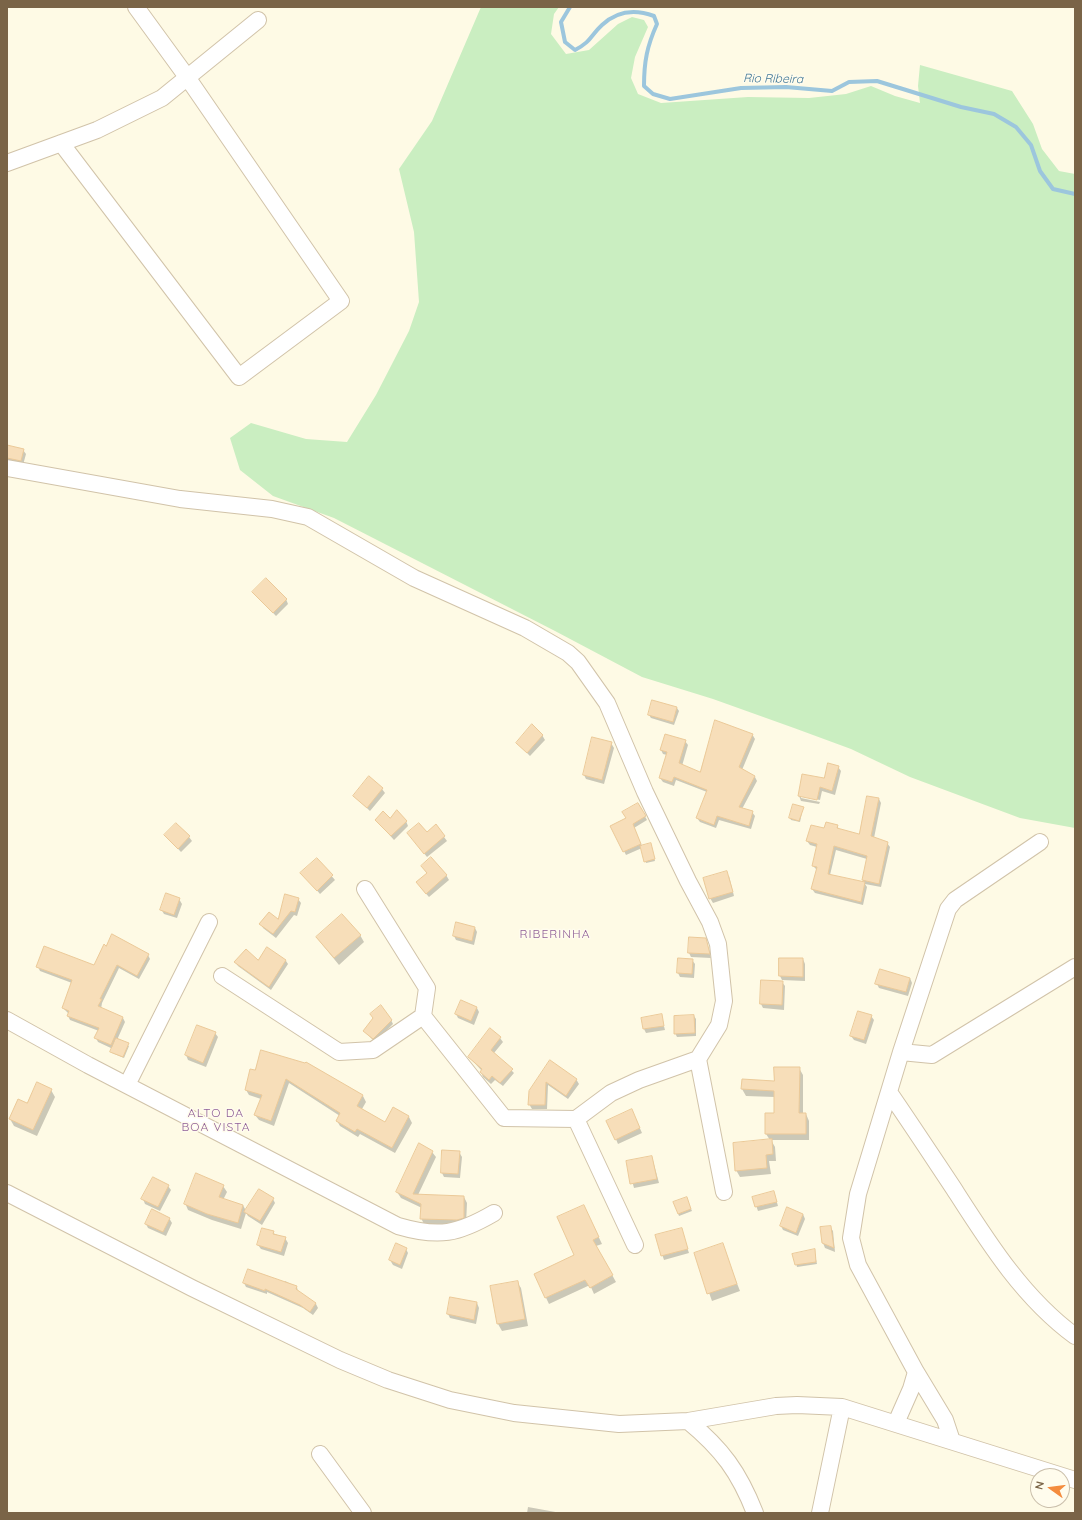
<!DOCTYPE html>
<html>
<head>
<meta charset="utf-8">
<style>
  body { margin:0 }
  #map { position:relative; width:1082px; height:1520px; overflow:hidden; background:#fefae5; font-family:Quicksand,sans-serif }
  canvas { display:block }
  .frame { position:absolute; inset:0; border:8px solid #7a6447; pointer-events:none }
  .north { position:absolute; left:1030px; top:1468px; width:40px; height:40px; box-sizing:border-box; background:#fffced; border:1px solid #cabfab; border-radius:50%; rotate:284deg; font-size:11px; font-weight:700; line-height:16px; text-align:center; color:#7a6447 }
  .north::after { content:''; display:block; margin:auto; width:14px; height:18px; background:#f48c3e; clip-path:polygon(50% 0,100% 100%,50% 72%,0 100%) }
</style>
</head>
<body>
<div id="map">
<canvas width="1082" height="1520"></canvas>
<div class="frame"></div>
<div class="north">N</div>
</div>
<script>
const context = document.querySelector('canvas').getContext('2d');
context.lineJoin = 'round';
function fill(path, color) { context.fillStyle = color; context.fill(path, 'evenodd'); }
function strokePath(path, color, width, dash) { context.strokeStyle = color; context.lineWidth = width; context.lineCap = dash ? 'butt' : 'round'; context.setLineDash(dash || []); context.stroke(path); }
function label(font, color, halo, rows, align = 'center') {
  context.font = font + ' Quicksand,sans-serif'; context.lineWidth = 3; context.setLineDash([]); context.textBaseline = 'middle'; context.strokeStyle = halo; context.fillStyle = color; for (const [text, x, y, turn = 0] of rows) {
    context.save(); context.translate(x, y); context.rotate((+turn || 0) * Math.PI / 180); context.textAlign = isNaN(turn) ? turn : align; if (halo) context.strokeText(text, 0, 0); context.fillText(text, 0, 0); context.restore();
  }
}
const green = new Path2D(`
  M481,7H559L554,14L551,34L566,54L589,50L618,24L632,17L644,20L648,27L635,57L631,78L638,94L661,103L748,97L809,98L846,94L871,86L895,96L920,103L918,86L920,65L1012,91L1033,124L1042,149L1059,171L1075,174V828L1020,818L910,777L851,749L794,728L713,699L642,677L555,631L334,518L273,496L240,470L230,438L251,423L306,439L347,442L376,395L409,331L419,302L414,232L399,169L432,121Z`);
const shadow = new Path2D(`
  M7,449L23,450L26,454L23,465L8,461Z
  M253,592L286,599L288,604L276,616Z
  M677,708L679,711L674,725L651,718L649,715Z
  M752,734L755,739L742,770L755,777L757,781L742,809L752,812L755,816L751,829L719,820L716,828L700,822L697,818L707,792L676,780L674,786L663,782L660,778L667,755L663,754L661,750L685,741L688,745L682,766L700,773Z
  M542,735L545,740L530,756L517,743Z
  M611,743L614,748L604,784L586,779L584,775Z
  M838,767L841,771L835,795L822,791L820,800L801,796V798L820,802L819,804L801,801L799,796L803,775L825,779Z
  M382,789L385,793L370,811L354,796Z
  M879,799L881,803L874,838L887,843L890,847L881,887L865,884L867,887L863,905L815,893L812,889L817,870L813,866L817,847L810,845L807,841L824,830L837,826L839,829L859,836ZM836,850L867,859L863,880L864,883L830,875Z
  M638,804L647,820L634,828L642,846H651L655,861L646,863L642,848L626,855L612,827L627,819Z
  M803,808L800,822L791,820L790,818Z
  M390,819L406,821L408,826L394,840L376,820Z
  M436,826L447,841L427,857L411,837L427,833Z
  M165,835L189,837L192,841L181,852Z
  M317,859L335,880L320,894L302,873Z
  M422,866L446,875L449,880L429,897L420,887L427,874Z
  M729,876L734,896L713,903L710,898Z
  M179,899L182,904L177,918L164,914L161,909Z
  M298,899L301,903L297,916L294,915L276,938L263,928L261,924L279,921Z
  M475,928L477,932L474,945L456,940L454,936Z
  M360,935L364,942L339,965L317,938Z
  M705,939L711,958L691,957L689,953Z
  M148,955L150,959L139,979L119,968L102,1003L101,1009L123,1018L125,1022L117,1040L129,1046L124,1058L112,1053L113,1049L98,1042L96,1038L99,1031L70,1020L68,1016L69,1014L63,1008L72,983L40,971L38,967L95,966Z
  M803,959L805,964V981L782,980L780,976Z
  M692,960L695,964L694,978L680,977L678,973Z
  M259,961H286L288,964L271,990L238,966L235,962Z
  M910,978L912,983L908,996L879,988L877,984Z
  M762,981L782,982L785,986L784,1010L763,1008L761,1004Z
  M461,1001L477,1008L479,1012L474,1025L458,1018L456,1014Z
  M661,1015L665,1030L646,1033L644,1029Z
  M694,1016L696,1019V1036L677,1037L675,1033Z
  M871,1016L874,1020L866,1044L854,1040L851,1036Z
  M391,1020L393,1024L375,1042L364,1031Z
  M215,1033L218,1037L206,1067L188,1060L186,1055Z
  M500,1038L503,1042L494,1053L514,1073L503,1086L495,1080L491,1084L483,1077L481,1072L482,1071L469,1057Z
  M550,1061L576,1079L579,1084L568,1099L548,1085L547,1109H532L529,1104Z
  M307,1063L363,1096L366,1102L362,1109L385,1124L393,1108L409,1117L412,1123L395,1153L360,1134L358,1137L340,1126L337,1121L340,1116L289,1083L274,1126L259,1120L255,1115L261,1099L249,1095L246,1090Z
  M799,1068L803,1075V1114H806L809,1121V1140H771L775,1147L776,1161H769L771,1174L740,1177L736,1170L770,1140L766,1134L775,1114V1097L746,1096L742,1089L743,1080L775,1082Z
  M51,1090L55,1097L37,1136L14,1126L10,1119Z
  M634,1115L642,1133L618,1144L608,1121Z
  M419,1145L432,1152L436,1157L418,1195L464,1197L467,1203L466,1224L461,1226L424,1224L421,1218L422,1208L401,1198L397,1192Z
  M459,1152L462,1157L460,1178L444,1177L442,1173Z
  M652,1157L659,1183L634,1188L627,1162Z
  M168,1186L171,1190L160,1211L145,1204L143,1199Z
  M223,1186L227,1192L223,1200L243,1205L246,1211L273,1199L275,1203L262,1225L248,1216L246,1213L241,1229L212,1220L188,1210L185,1203Z
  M774,1192L778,1206L758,1211L753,1197Z
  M687,1200L692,1211L679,1216L674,1202Z
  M584,1206L602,1244L596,1246L616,1282L594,1294L590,1285L549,1304L535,1275L575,1256Z
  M803,1214L805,1219L798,1236L783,1230L781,1226Z
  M169,1218L172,1223L166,1236L148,1228L146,1224Z
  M830,1227L833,1231L835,1252L825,1248L823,1243Z
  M263,1229L285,1238L288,1243L284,1256L261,1249L258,1245Z
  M681,1229L689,1253L664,1260L656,1236Z
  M722,1245L740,1291L712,1301L695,1254Z
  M406,1249L408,1253L402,1269L393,1265L390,1260Z
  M814,1250L817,1264L797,1267L794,1255Z
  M285,1281L297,1287L298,1292L316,1304L318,1308L313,1315L303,1308L267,1292V1294L246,1287L244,1283L284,1284Z
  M517,1282L521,1288L528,1326L502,1331L498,1324L491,1287Z
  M477,1303L479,1308L476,1324L450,1318L448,1314Z
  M528,1507L561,1513H527Z`);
const stream = new Path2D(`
  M570,7L561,22L565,42L575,50C592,41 590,36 602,25C617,11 635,9 654,16L657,24C647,46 644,62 644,86L653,94L670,99L741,88L786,87L832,91L849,82L877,81L961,107L994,114L1016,127L1031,145L1040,171L1053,189L1075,194`);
const building = new Path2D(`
  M7,445L24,449L21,461L7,458Z
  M266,578L287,599L273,613L252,592Z
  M652,700L677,707L673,722L648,715Z
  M715,720L753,734L739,767L755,776L739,807L753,811L749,826L717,816L714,825L696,818L707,790L674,777L672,782L659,778L667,752L660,750L665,734L686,740L679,763L700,772Z
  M532,724L543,735L527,753L516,743Z
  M592,737L612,742L602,780L583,775Z
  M828,763L839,766L832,791L820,787L817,800L798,796L802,774L824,778Z
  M369,776L383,788L367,808L353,796Z
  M867,796L879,798L871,836L888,842L879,884L862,880L867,856L834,846L828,874L865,882L861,902L811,889L817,867L812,866L817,844L806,841L811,825L824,828L826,822L838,825L837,828L859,834Z
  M638,803L646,816L633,824L641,844L623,852L610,826L626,818L622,812Z
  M793,804L804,807L799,821L789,818Z
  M397,810L407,821L391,836L375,820L383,811L390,818Z
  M176,823L190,836L178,849L164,835Z
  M419,823L427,832L436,824L445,836L424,854L407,833Z
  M651,843L655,859L644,862L640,846Z
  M431,857L447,875L426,894L416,882L427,873L421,866Z
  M317,858L333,875L317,891L300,873Z
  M727,871L733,892L709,899L703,878Z
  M166,893L180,898L174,915L160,910Z
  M285,894L299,898L295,912L291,911L273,934L259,924L269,912L278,919Z
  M342,914L361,935L334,958L316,937Z
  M456,922L475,927L472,941L453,936Z
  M112,934L149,954L137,976L117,965L100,999H102L98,1006L123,1017L111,1045L94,1038L99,1028L67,1016L69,1011L62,1008L72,980L36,967L44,946L94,965L104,944L106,946Z
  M689,937L706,938L710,954L688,953Z
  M267,947L286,960L269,987L234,962L246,949L258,960Z
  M678,958L693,959L692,974L677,973Z
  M779,958H803V977L779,976Z
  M880,969L910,978L906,992L875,984Z
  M761,980L783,981L782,1005L760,1004Z
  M461,1000L477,1007L471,1021L455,1014Z
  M381,1005L392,1020L373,1039L363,1031L373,1018L370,1014Z
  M858,1011L872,1015L864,1040L850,1036Z
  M662,1014L664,1026L643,1029L641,1018Z
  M694,1015L695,1033L674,1034V1016Z
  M197,1025L216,1032L203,1063L185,1055Z
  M490,1028L501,1037L491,1050L513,1069L500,1083L492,1076L489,1080L480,1072L482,1069L468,1057Z
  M116,1038L129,1043L123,1057L110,1052Z
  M261,1050L305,1063L306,1062L363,1095L357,1106L385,1122L393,1107L409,1116L392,1148L357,1129L355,1132L336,1121L340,1113L286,1079L271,1121L254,1115L262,1095L245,1090L250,1069L255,1070Z
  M550,1060L577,1079L566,1096L546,1082L545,1105H528L529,1091Z
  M774,1067H800L799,1113H806V1134H765V1113H774V1091L741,1089L742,1079L774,1081Z
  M37,1082L52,1089L33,1130L9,1119L18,1099L27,1103Z
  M632,1109L640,1128L615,1140L606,1121Z
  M772,1139L773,1154L766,1155L767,1168L735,1171L733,1143Z
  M419,1143L433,1151L413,1194L464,1196V1218L457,1220L420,1219L421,1204L396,1192Z
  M442,1150L460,1151L458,1174L441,1173Z
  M652,1156L657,1179L630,1184L626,1161Z
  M196,1173L224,1185L219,1197L243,1205L238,1223L207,1214L184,1204Z
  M153,1177L169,1185L158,1207L141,1199Z
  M259,1189L274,1198L260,1221L244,1212Z
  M774,1191L777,1202L755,1207L752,1197Z
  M687,1197L691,1209L678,1214L673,1202Z
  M584,1205L599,1237L593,1240L613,1275L590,1288L585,1280L545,1298L534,1274L574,1255L557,1217Z
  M787,1207L803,1214L796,1233L780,1226Z
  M152,1209L170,1218L163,1232L145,1224Z
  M831,1226L834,1248L822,1243L820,1227Z
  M262,1228L274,1231L273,1234L286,1237L281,1252L257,1245Z
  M682,1228L688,1249L661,1256L655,1235Z
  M396,1243L407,1248L400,1265L389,1260Z
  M723,1243L737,1284L707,1294L694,1253Z
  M815,1249L816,1262L795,1265L792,1254Z
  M248,1269L297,1286L296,1289L316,1303L310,1312L300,1305L265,1289V1291L243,1283Z
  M518,1281L525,1319L497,1324L490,1286Z
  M450,1297L477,1302L474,1320L447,1314Z`);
const street = new Path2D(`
  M61,143L239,377L341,301L187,77L136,7
  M7,163L97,130L162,98L258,20
  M7,468L180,499L272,509L308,517L414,578L525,628L568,653L578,662L607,703L645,792L688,881L710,922L718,944L724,1001L719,1025L698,1059L639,1080L611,1093L576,1119L504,1118L423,1016L373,1050L339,1052L222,976
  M365,889L427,988L423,1016
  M7,1020L88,1065L398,1226C439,1238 458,1234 494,1213
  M901,1052L932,1055L1075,967
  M698,1059L724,1192
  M127,1085L209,922
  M889,1092C911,1124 932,1156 954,1189C988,1242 1023,1298 1075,1336
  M576,1119L635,1245
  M7,1193L192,1288L340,1360L388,1380L450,1400L514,1413L619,1424L688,1421L776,1406L797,1405L842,1407L1075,1480
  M688,1421C722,1449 739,1472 755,1513
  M896,1423L911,1389L916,1372
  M952,1441L945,1420L916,1372L858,1265L851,1238L858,1194L901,1052L948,909L955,900L1040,842
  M320,1454L363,1513
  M820,1513L842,1407`);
const waterNames = [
  ["Rio Ribeira",773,79,1]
];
const neighbourhoodNames = [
  ["RIBERINHA",555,934],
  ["ALTO DA",216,1113],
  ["BOA VISTA",216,1127]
];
fill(green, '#caeec1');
fill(shadow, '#0003');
strokePath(stream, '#9cc6dd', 4);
fill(building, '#f7deb9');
strokePath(building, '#ebc998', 1);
strokePath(street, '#d1c3a9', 18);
strokePath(street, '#fff', 16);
label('italic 12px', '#417797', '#fffced', waterNames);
context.letterSpacing = '1px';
label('12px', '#8f5e97', '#fffced', neighbourhoodNames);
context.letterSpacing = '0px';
</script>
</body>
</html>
